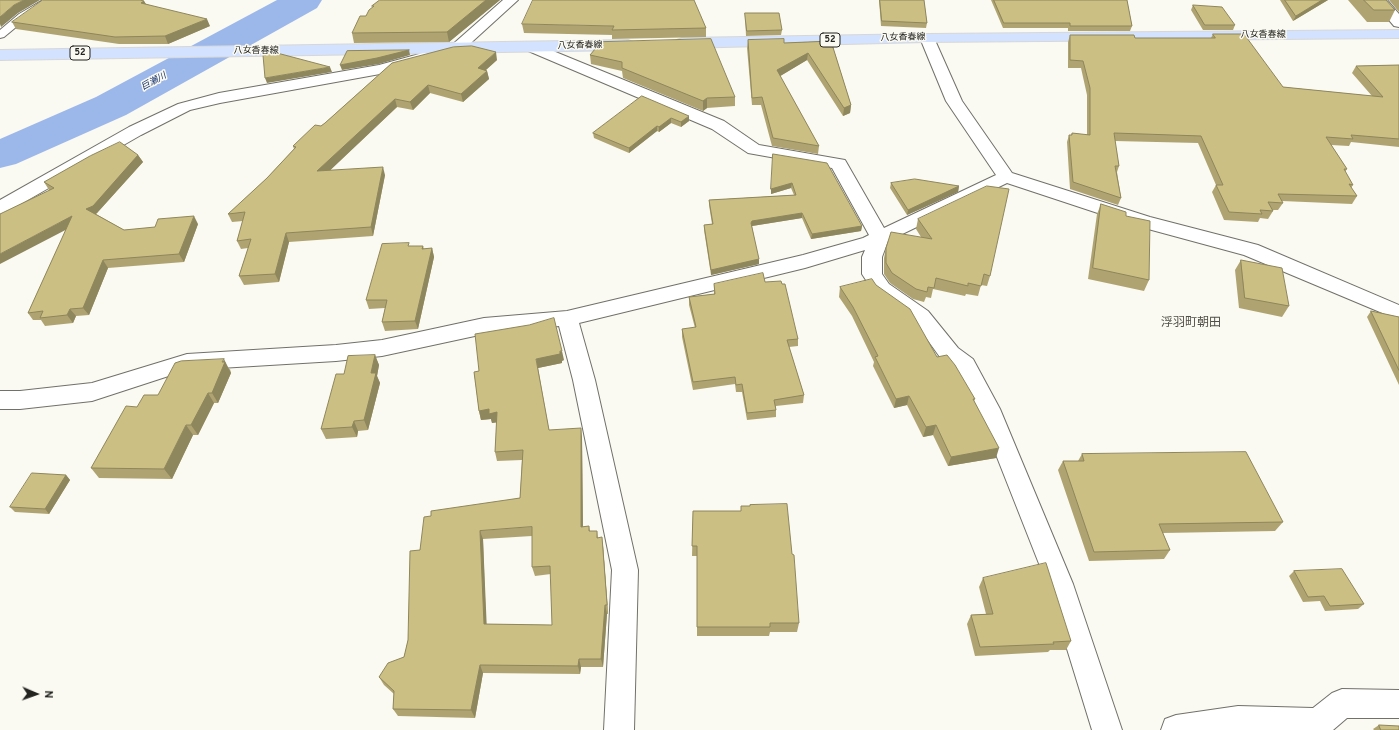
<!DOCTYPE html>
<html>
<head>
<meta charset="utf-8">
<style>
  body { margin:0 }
  #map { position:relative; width:1399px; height:730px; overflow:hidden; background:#fbfaf2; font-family:Overpass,sans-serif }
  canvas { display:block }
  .north { position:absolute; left:16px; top:674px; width:40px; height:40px; -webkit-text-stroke:3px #fbfaf2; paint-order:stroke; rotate:92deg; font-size:11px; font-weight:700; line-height:16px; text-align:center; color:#232320 }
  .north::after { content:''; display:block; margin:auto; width:14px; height:18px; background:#232320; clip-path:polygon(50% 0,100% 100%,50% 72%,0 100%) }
</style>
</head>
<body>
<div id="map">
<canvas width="1399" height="730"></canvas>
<div class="north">N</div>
</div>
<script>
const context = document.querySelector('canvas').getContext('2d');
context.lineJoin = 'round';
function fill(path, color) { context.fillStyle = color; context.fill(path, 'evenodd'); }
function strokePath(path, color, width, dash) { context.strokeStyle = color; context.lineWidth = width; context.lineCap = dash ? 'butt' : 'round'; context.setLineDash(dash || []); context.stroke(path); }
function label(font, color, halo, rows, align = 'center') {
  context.font = font + ' Overpass,"Noto Sans JP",sans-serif'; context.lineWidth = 3; context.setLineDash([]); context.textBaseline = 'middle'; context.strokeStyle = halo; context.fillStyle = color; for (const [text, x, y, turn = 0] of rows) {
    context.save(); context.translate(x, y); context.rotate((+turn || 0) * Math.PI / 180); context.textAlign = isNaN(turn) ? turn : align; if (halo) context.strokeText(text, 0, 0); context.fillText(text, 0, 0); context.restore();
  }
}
const river = new Path2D(`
  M277,0H322L317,8L126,115L16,164L0,168V139L96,97Z`);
const lane = new Path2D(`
  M43,0H55L27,18L4,37L0,38V30L19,14Z`);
const street = new Path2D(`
  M503,0H518L462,51L380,74L220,103L190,110L141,135L7,212L0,214V200L129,127L178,104L219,93L379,65L452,45Z
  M1372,0H1387L1399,14V27L1394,26Z
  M927,34L932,35L934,38L962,101L1012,173L1150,217L1258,245L1399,305V320L1244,255L1137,226L1007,183L888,241L882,257V274L889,284L928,311L958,348L973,359L1000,409L1073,584L1122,730H1092L1047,584L978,409L957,371L942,360L914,321L875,294L862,274V257L865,250L805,268L579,323L595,380L638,570L634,730H604L612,570L573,380L559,326L484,334L382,356L336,361L187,370L92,401L20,409H0V391H20L92,383L187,354L336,345L382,340L484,318L567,311L803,255L863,238L869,235L832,168L748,153L712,129L526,50L523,47L526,44L531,42L536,44L724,121L759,145L845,160L884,228L996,175L946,101L920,38L922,35Z
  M1342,689L1399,690V718H1347L1333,730H1161L1165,719L1176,715L1238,706L1313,708L1332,693Z`);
const primary = new Path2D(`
  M1399,30V38L927,42L682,48L677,46L674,43L677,40L682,38L927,34Z
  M628,40L633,42L636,45L633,48L628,50L0,60V50Z`);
const wall = new Path2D(`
  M380,0H500L449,42L354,43L352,33L373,7L372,6Z
  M879,0H924L927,23L926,28L881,26Z
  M991,0H1127L1132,26L1130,31H1068V28H1003Z
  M1280,0H1328L1293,21Z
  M1348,0H1386L1395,10L1389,22H1367Z
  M1389,0H1399V12Z
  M144,1L146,4L210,26L168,44H119L16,29L12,22Z
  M1193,5L1235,25L1233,30H1203L1191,10Z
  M745,13L782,30L781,35L746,36Z
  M522,24L706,28V37L612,39V35L524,33Z
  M1213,34L1283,87L1372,96L1352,73L1356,66L1399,65V147L1351,142L1349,146L1331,145L1347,169L1345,172L1353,185L1351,188L1357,196L1352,204L1282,201L1283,203L1278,210H1272L1273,211L1268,219L1260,218L1258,222L1224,220L1212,192L1216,185L1198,143L1115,141L1119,166L1117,172L1121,198L1118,205L1070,189L1067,142L1069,135H1071L1072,133L1087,135V95L1081,68H1068V42L1070,35L1135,38H1211Z
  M748,40L784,43L831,41L851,105L850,113L843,116L807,60L780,76L819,146L818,154L772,146L761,105H752L747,48Z
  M601,42L735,97V106L707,108L703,111L623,78L622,71L591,64L590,55Z
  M497,60L486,70L487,71L489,79L463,102L430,93L413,110L397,107L330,170L385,175L373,236L289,242L279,282L244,285L239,276L248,248L241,249L237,241L243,221L232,222L228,214L267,178L294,149L293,146L325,123L392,63Z
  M642,96L689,121L681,127L671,123L659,132L657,131L629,153L594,138L593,133Z
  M773,154L862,226L861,231L811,239L802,218L752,226L759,264L711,275L704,230V225L712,224L709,205V200L794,195L791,188L771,194Z
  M138,155L143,162L97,213L96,214L124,230L198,224L184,262L108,268L89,315L76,316L73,323L45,326L41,320H33L28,313L66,230L49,190L44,182Z
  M891,183L959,186L958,192L907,215L890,188Z
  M1101,204L1126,216L1149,280L1144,291L1088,279L1097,214Z
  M918,219L990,276L987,286L981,285L978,296L966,294L965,296L933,289L931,298L926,297L924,302L913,299L890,283L884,274V258L886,248L921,237L916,229Z
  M410,246H423L424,249L432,248L434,257L418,329L385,331L382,322L385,308L369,309L366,300Z
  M1241,260L1289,306L1282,317L1239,308L1235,270Z
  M765,282L782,284L798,339V346L789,347L804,395L803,403L776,406V417L747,420L742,392H736L735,384L693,390L682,337V329L695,328L689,305V297L714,294V284Z
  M876,285L937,357L975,399L974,401L996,458L948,466L933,435L923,437L907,405L894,408L873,366L874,362L852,316L839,297L840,287Z
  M1371,311L1399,317V385L1367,317Z
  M375,355L379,365L377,376L380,383L368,430L358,431L357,437L326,439L321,429L344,374Z
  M564,360L562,361V363L538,368L549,430L582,437L583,527L589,526L590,531H597L598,538L603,546L608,611V614H607L603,667H581L580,674L483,673L475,718L398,716L393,709L394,694L384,685L379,677L404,657L408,640L420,550L431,516L520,498L522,460L497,461L495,452L497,422L492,423L491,419L481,420L479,411L474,372ZM532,536V567L535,576L551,574L552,625L486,624L483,539Z
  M230,369L231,373L218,403H214L198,435H193L172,479L99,478L91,468L137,407L158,395Z
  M1082,454L1283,522L1275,531L1163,533L1170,550L1164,559L1089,561L1058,470L1063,461H1078Z
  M66,475L70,480L49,514L15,512L10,507Z
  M693,511L799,623L797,632H770L769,636H697V556H692Z
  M1294,571L1364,604L1358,609L1325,611L1320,601L1303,602L1289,576Z
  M983,578L1071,641L1066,650H1050L1048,652L975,656L967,624L971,615L986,614L979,587Z
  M1379,725L1399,730H1374L1373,729Z`);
const shadedWall = new Path2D(`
  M24,0H40L18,13L1,27L0,24V17L14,5Z
  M486,0H500L449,42L447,32Z
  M1322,0H1328L1293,21L1296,16Z
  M144,1L148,8L141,3Z
  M207,19L210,26L168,44L165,36Z
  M409,50L410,55L379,64L342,70L340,65Z
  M496,52L497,60L479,76L478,68Z
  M808,53L807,60L777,78V70Z
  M330,67L332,72L267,83L265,78Z
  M487,71L489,79L463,102L461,94Z
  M428,85L430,93L413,110L410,102Z
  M707,98V108L703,111V101Z
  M395,99L397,107L321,179L317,171Z
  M851,105L850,113L843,116L844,108Z
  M689,116V121L681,127V122Z
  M671,118V123L659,132V127Z
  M657,126V131L629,153V148Z
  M138,155L143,162L97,213L91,217L86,209Z
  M383,167L385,175L373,236L371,227Z
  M792,183L791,188L771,194V189Z
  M959,186L958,192L907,215L908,210Z
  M802,213V218L752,226L751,223L752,221Z
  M72,216L77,224L0,264V254Z
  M194,216L198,224L184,262L179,254Z
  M862,226L861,231L811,239L812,234Z
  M286,233L289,242L279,282L275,274Z
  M432,248L434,257L418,329L415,321Z
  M759,259V264L711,275V270Z
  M103,260L108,268L89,315L83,308Z
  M70,309L76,316L73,323L67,315Z
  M562,351L564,360L562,361V363L538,368L536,359Z
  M375,355L379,365L377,376L380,383L368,430L364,420L371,373Z
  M224,359L231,373L218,403L212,393Z
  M208,393L214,403L198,435L191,425Z
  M909,396L907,405L894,408L896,399Z
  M489,409L497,412L500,422L492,423L491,419L481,420L479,411Z
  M354,421L358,431L357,437L352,427Z
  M186,425L193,435L172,479L164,469Z
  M936,425L933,435L923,437L926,427Z
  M581,428L582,437L583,536L581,527Z
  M999,448L996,458L948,466L951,457Z
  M66,475L70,480L49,514L45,509Z
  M480,531L483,539L487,632L484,624Z
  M602,537L603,546L608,614L607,605Z
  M605,605L607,614L603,667L601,659Z
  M579,659L581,667L580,674L578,666Z
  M480,665L483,673L475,718L471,710Z`);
const building = new Path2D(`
  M0,0H24L14,5L0,17Z
  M43,0H140L144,1L141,3L207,19L165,36L115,37L12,22Z
  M380,0H486L447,32L352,33L360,16H366L369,10L374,6H372Z
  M533,0H694L706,28L612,30L614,26L522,24Z
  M880,0H924L927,23L882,21Z
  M994,0H1127L1132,26H1070V23H1004Z
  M1285,0H1322L1296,16Z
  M1364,0H1386L1395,10H1374Z
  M1193,5L1222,7L1235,25H1205Z
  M745,13H779L782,30L747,31Z
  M1213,34H1244L1283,87L1383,97L1356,66L1399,65V139L1351,135L1353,139L1326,137L1347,169H1344L1353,185L1349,184L1357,196L1278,194L1283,203L1268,202L1273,211L1260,210L1262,214L1229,212L1216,185H1223L1201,136L1114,133L1119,166H1115L1121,198L1073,182L1069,135H1072V133L1090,135V88L1083,61L1070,60V35H1134L1135,38H1215Z
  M711,39L735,97L707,98L703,101L622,68V62L590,55L601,42Z
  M784,39V43L831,41L851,105L844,108L808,53L777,70L819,146L773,138L762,97L752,98L748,40Z
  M472,46L496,52L478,68L487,71L461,94L428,85L410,102L395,99L317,171L383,167L371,227L286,233L275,274L239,276L251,239L237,241L245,212L228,214L267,178L296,147L293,146L315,125L321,126L325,123L392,63L453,47Z
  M409,50L377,58L340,65L347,51Z
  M277,53L330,67L265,78L263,55Z
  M642,96L689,116L681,122L671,118L659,127L657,126L629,148L593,133Z
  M120,142L138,155L93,206L86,209L124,230L155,227L158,219L194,216L179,254L103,260L83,308L70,309L67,315L40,318L43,311L28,313L72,216L0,254V214L54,188L44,182L90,156Z
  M773,154L827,163L862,226L812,234L802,213L752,221L751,223L759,259L711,270L704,225L713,224L709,200L796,195L792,183L771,189Z
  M915,179L959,186L908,210L891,183Z
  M987,186L1009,189L990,276L984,274L981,286L968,283V286L936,278L934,288L928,287L927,292L916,289L892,273L886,263V248L891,232L932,239L918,219Z
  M1101,204L1126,212V216L1150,221L1149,280L1093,268Z
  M409,243L408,246H423L422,249L432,248L415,321L382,322L387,300H366L382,244Z
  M1241,260L1282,268L1289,306L1245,298Z
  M763,273L765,282L781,281L782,284H785L798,339L787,340L804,395L774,400L776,410L747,413L742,384L736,385L735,377L693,382L682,329L696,327L689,297L715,294L714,284Z
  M872,279L876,285L910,309L937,357L947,355L955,365L975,399H973L999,448L951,457L936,425L926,427L909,396L896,399L875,357L878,356L853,307L840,287Z
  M1371,311L1399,317V370Z
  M554,318L562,351H560V354L536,359L549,430L581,428V527L589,526V531H597V538L602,537L607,603V605H605L601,659H579L578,666L480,665L471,710L393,709L394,691L379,677L388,663L404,657L408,640L410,551L420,550L424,517L431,516V511L520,498L523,450L495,452L497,412L489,414V409L479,411L474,372L479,371L475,334L529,325ZM532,527V567L550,566L552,625L484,624L480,531Z
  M375,355L371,373H376L364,420L354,421L352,427L321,429L336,374H344L348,356Z
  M224,359L222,362H225L212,393H208L191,425H186L164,469L91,468L126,406L137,407L144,395H158L175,363L181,361Z
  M1246,452L1283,522L1159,524L1170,550L1094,552L1063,461H1084L1082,454Z
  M32,473L66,475L45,509L10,507Z
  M787,504L792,554L794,555L799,623H770V627H697V546H692L693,511H741V506H750V505Z
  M1046,563L1071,641L1053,642L1054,644L980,647L971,615L993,614L983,578Z
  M1342,569L1364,604L1330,606L1324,596L1308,597L1294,571Z
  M1379,725L1399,726V730H1381Z`);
const farStreetnames = [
  ["八女香春線",1263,35],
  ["八女香春線",903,38,-1],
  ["八女香春線",580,46,-1],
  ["八女香春線",256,51]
];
const shields = [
  [830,40,20],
  [80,53,20]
];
const shieldNames = [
  ["52",830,40],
  ["52",80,53]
];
const farWaternames = [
  ["巨瀬川",154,82,-29]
];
const quarterNames = [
  ["浮羽町朝田",1191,324]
];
fill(river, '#9cb8eb');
strokePath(lane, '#717069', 2);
strokePath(street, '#717069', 2);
strokePath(primary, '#d7d7d7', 2);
fill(lane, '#fff');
fill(street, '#fff');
fill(primary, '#d3e2fe');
fill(wall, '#afa471');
fill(shadedWall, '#8e865c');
fill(building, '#cbbf83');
strokePath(building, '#8e865c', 1);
label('9px', '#232320', '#fbfaf2', farStreetnames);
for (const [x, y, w] of shields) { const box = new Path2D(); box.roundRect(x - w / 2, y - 7, w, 14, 3); context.fillStyle = '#fbfaf2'; context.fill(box); strokePath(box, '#232320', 1); }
label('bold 9px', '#232320', null, shieldNames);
label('italic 9px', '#14326e', '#fbfaf2', farWaternames);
label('12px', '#504e48', '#fbfaf2', quarterNames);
</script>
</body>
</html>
